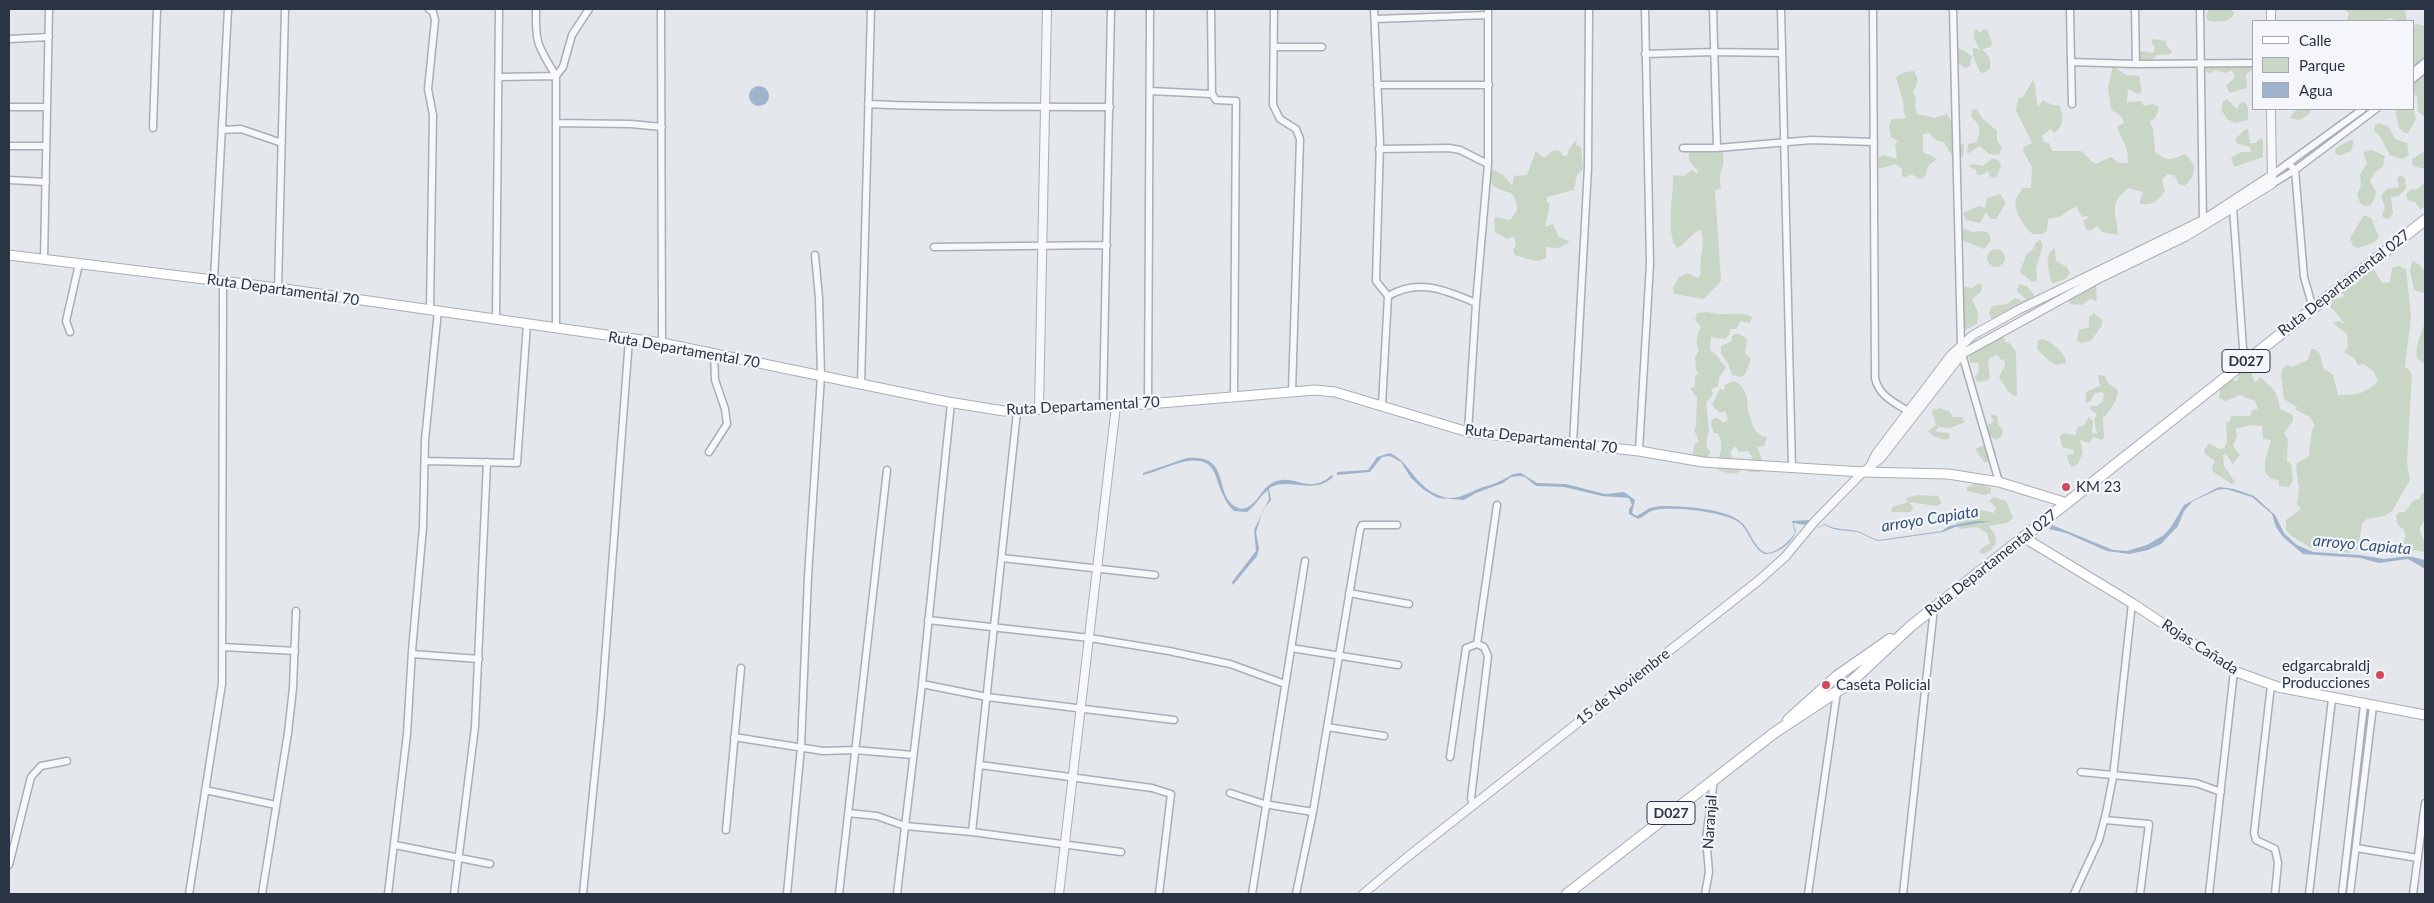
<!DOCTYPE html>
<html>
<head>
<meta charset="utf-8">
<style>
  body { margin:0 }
  #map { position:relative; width:2434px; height:903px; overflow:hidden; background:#e4e7ec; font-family:Lato,sans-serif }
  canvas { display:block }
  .frame { position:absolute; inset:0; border:10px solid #2b3445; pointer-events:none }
  .legend { position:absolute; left:2252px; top:20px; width:162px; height:90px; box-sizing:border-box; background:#f4f6f9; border:1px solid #a4a8b1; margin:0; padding:6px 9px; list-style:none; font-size:15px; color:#2b3445 }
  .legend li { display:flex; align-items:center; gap:10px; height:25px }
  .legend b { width:25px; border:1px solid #a4a8b1 }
</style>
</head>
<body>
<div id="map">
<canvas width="2434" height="903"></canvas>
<div class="frame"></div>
<ul class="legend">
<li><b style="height:6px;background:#fff"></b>Calle</li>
<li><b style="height:14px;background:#c9d6c5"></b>Parque</li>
<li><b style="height:14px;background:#9fb4cc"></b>Agua</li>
</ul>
</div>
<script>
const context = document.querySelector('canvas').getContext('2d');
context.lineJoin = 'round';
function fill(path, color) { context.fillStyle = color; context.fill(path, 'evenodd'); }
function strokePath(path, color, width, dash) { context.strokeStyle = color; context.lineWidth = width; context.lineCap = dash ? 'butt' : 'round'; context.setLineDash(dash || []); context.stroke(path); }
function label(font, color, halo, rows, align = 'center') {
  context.font = font + ' Lato,sans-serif'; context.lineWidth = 4.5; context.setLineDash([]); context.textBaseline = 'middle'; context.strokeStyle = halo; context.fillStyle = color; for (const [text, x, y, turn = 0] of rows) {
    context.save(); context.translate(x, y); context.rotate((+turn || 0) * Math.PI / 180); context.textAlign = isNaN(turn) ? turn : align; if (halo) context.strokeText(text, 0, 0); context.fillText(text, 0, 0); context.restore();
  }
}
const green = new Path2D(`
  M2209,9H2231L2234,13C2231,23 2218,22 2209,21L2206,17Z
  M2345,9H2407L2405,11L2407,21H2396L2391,18L2381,21H2346L2349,14Z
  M2417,24L2425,26V61L2413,69V26Z
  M1976,29L1980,33L1983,29L1987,30L1992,42L1991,47L1982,49C1989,55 1991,59 1990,68L1984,73L1980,72L1973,56V48L1980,49C1976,44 1971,34 1976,29Z
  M2153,39L2166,41L2167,46L2172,51L2171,54L2156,55L2155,58L2143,61L2137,56L2139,51L2154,53L2155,46L2151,43Z
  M1959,48L1972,56L1970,66L1965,68L1957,62L1955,54Z
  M2230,59L2253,64V70L2246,74L2247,88L2230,93L2226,86L2235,77L2232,70L2226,73L2215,70L2210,74L2204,70L2205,66L2223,63Z
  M2113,66L2126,75L2139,76L2142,92L2137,94L2128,89L2127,102L2141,101L2144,106L2153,104L2159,107L2156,117L2150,122L2153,128L2155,152C2167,161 2169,161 2184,154L2188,156L2194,166C2194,175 2191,181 2184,186L2179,184L2174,175L2167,174L2162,181L2165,191C2158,200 2152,207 2139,203L2143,192L2129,188C2107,204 2117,212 2118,235L2102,232L2097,226L2091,230L2086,229L2083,220L2088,219L2087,216L2082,217L2076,206L2059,217L2048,219L2047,230L2043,234H2033C2024,228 2013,210 2016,199C2017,195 2021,192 2022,188H2031L2032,167L2023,151L2024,147L2032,143L2016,111L2018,98L2023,97L2033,80C2037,89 2035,97 2038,107L2043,100L2052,105H2059C2064,115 2064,126 2054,133L2051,129L2042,136L2044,142L2049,143L2052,151H2081L2095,164L2111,157L2119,163H2131L2128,162L2127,150L2117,127L2124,123C2122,115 2118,113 2111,110L2108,87Z
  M1914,71L1918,80L1913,93L1916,97L1915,107L1917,114L1935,118L1947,114L1951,121L1960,126L1961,135L1958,142L1964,145L1963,157L1957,159L1952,156L1944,142L1938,141L1930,135L1931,133L1923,134V152L1937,159L1929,165L1925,176L1920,179L1911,174L1905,178L1902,176V169L1895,164L1879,169L1875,160L1883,155L1897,159L1895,144L1898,141L1891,137L1889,126L1892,119L1906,118C1902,111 1905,106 1902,98C1900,91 1898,85 1896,77L1905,72Z
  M2425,73V116H2423L2418,111L2417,96L2413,94V81L2420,79Z
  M2227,99L2237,109L2240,103L2245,102L2248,108V120L2234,123L2227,119L2221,110L2223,102Z
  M2413,107L2416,119L2408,133H2405L2399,128L2395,109Z
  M1977,109L1981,117L1997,131V141L2002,147L1999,155L1989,154L1980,146L1967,154L1968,144L1977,142C1980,129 1982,126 1971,117L1972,110Z
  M2297,109H2312L2308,115L2299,120L2289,118Z
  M2379,123L2389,127L2395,139L2407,143L2409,155L2403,159L2390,155L2381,138L2374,130L2375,125Z
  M2246,129H2248L2250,143H2255L2261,138L2263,140V157L2234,167L2231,158L2241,152H2251L2250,147L2238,144L2235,139Z
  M1577,139L1576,145L1581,147L1583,169L1577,175L1574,190L1547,197V202L1550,204L1545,227L1553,224L1558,236L1570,242L1559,248L1546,247V258C1535,265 1526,257 1515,255L1513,250L1516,245L1514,236L1507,239L1495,232L1494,217L1510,220L1517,211C1518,181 1494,200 1488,175L1492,169L1503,175L1512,185L1514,176L1527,175L1536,151L1544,158L1554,150L1560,151L1563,156H1567L1569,149Z
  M2351,140L2354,141L2351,151L2339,156L2335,153L2336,148Z
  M1705,146L1713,153L1722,150C1726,159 1722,167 1720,176C1719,180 1721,185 1721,189L1715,190L1721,281L1704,299L1674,294L1673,288L1679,277L1687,273L1698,278L1701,274C1698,258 1706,246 1701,230C1691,232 1687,244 1677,248C1665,234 1674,193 1673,175L1684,176L1692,170L1696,173L1699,172L1689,161V148Z
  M2372,150L2385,156L2383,166L2375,172L2370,181C2375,193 2380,188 2371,205L2364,206L2360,203L2357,195L2361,185L2360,174L2367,163L2363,152Z
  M2425,151V169L2413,166L2412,159Z
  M1993,158L1999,161L2001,166L1996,178L1990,177L1988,171L1982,175H1977L1976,170L1969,166L1973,164L1983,166Z
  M2400,175L2405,178L2406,188L2399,196L2391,197L2393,213L2390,218L2386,219L2382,216L2385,207L2381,196L2387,189L2399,187L2397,179Z
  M2424,183L2425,207L2420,209L2415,202L2408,200L2406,194L2411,189L2416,190Z
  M2000,194L2006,203L1996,219H1991L1986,212L1980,223L1966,220L1963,213L1979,206L1985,208L1987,198Z
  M2364,215L2371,218L2379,237L2373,243L2358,248L2353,246L2350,238Z
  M1964,229L1972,232L1982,231L1989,233L1991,241L1984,249L1961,240L1959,230Z
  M2040,240L2043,246L2036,268L2037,281L2032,282L2020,272L2026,255L2033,249L2036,242Z
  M2055,248L2056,261L2067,267L2070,273L2066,279L2054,283L2051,282C2050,271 2042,255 2055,248Z
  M1987 258a9 9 0 1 1 18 0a9 9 0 1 1-18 0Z
  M2412,261C2428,267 2425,277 2425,293L2414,290L2410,271Z
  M2371,265L2382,283L2390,282L2392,268L2399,266L2406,269L2411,316L2405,368L2409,369L2412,376L2407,463L2410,480L2392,511L2385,516L2367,519L2362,523L2358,549L2348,553L2322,547L2311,548L2290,535L2286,530V520L2301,509L2297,504L2299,488L2296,468L2297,463L2309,456L2312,430L2315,426L2310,417L2294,409L2298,408L2284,399L2281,376L2282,369L2288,365L2292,367L2308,360L2311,349H2315L2320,354L2323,368L2333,375L2338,395C2356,395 2364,395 2378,381L2373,371L2364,364L2358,365L2355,359L2344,352L2348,347L2347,334L2333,323L2338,321L2345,324L2330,306L2335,299L2344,297L2342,288L2357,284L2354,282Z
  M1978,284H1981L1982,289L1980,293L1972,299L1978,312L1977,324L1965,330C1962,322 1960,320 1965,312C1963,303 1958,296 1964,287L1972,288Z
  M2019,284L2027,286L2034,295V300C2019,304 2007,313 1992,320L1989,313L1992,306L2007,304L2015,298L2022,301L2026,299L2017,291Z
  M2096,284L2097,301L2090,299L2082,305L2070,304L2068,299Z
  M1708,312C1721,317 1743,310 1752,317L1750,323L1741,321L1736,329H1731L1729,335L1725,339L1711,337L1710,350L1717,356L1726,368L1719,378L1718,386L1711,390L1713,394L1706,403L1709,430L1706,445L1710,452L1708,458L1691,460L1695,443L1699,442L1694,430L1696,426L1697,398L1690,388L1695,387V377L1698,373L1696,370L1695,358L1699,350C1694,344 1697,334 1701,327L1695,320L1697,313Z
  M2094,313L2102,320V325L2091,341L2081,343L2077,340L2079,330L2089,327V317Z
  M2424,325H2425V364L2417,358C2415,346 2420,337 2424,325Z
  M1735,334H1739L1747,339L1745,354L1751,359L1745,374L1741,377L1732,375L1728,363L1721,354V346L1732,341L1731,337Z
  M1998,335L2005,339V342L2010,343L2016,352L2017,395L2014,396L2008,391L1999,377L2005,365L2004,358L2002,361L1997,355L1990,358L1988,362L1990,378L1987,381L1977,382L1975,377L1979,371L1978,363H1970L1969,356L1978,347Z
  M2043,339C2052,342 2066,354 2066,363L2056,365L2048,360L2037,349L2038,340Z
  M2241,370L2251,372L2255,383L2260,377C2273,390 2277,389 2280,409L2293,415V421L2284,433L2288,439L2287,461L2291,464L2293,480L2289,487L2279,486V480L2271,479L2265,472V461L2271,440L2263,439L2262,426L2251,425L2236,429L2237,436L2233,446L2240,455L2233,464L2226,454L2223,455L2224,466L2235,482L2232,484L2213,472L2212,467L2215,461L2205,454L2204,450L2209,443L2219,449L2224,448L2227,442L2226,421L2229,423L2231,416H2250L2252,410L2258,409L2255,401L2240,395L2225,401L2219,398L2221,384L2232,380L2237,381Z
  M2098,375L2105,376L2108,383L2118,390C2118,399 2110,412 2103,418L2104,438L2102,440L2093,437L2089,443L2080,440L2083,452L2078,464L2071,467L2066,455L2073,454L2074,450L2062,447L2060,437L2063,433L2076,435L2077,428L2084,425L2089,417L2093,421L2092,433L2097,434L2094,420L2097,414L2091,410L2089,406H2097L2103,401L2104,394L2102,392L2095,393L2090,402H2085L2086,392L2100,386Z
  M1733,381C1743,382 1750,400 1747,408C1753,420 1751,435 1767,437L1764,446L1757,447L1766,469L1759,472H1748L1747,468L1752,457L1748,451L1739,452L1735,446L1730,452L1735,463L1740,465L1741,469L1738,473C1730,475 1719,472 1715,466C1720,456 1725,443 1717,433H1714L1711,424L1713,419L1717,418L1724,423L1728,419L1725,411L1720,413L1712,405L1720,389L1724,390L1725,385Z
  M1939,408L1949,411L1953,417H1962L1965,422L1950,428L1939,427L1936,430L1937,432L1949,433L1950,438L1945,440L1933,436L1928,431L1936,425L1932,411Z
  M1993,414L1997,416L1998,424L2003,430L2002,436L1996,440L1987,434L1986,427L1994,421L1991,416Z
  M1989,443L1995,449L1996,456L1991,462H1984L1975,449Z
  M1975,482L1991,488V493L1984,495L1967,491V487L1972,486Z
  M2422,493L2425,494V520L2419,529L2425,543V552L2412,550L2404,546L2403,541L2406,537L2404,530L2398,525L2396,516L2399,512H2405L2413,501L2419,499Z
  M1917,495L1938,496L1942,503L1936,506L1909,502L1913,508L1911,512H1891L1892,507L1908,502L1906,498Z
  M1994,497L2006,501L2013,518L2007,523L1989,526L1995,535L1996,543L1991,550L1983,554L1980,553L1981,549L1990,543L1987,533L1977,527L1959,529L1955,522L1976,509L1994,513L1996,507L1989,501Z`);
const water = new Path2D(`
  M749 96a10 10 0 1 1 20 0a10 10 0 1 1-20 0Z
  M1390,453C1408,461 1414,482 1432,492C1451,503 1460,497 1478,489C1485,486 1493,485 1500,481C1508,478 1511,473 1521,473L1537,483L1566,484L1605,494L1624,492L1635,500L1632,513L1637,516L1650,508L1660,506C1681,506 1727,508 1742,523C1751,532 1755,550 1767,553C1778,552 1789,542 1795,533L1792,521L1810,520L1805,525L1793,523L1796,532C1791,544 1778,554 1765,554C1753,549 1750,533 1741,524C1729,512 1672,506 1655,510C1648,511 1644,517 1638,519L1629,514V509L1632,505L1629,498L1602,496L1564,487L1536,486L1525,477L1520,476L1511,477L1503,483L1476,493L1464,500L1438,498L1424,490L1411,478L1401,462L1390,456L1382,457L1370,472L1337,475V472L1368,470L1377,457Z
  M1187,458C1235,453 1210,501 1242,509C1259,506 1260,486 1277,481C1297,475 1309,495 1332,475L1333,477C1313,496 1290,476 1269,488L1271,500L1263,510L1256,532L1259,548L1257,556L1233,585L1232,582L1256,551L1254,530L1269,499L1268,490C1260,496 1256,505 1247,512L1234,511C1225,503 1220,489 1216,477C1206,444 1166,470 1143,475V473Z
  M2219,487L2234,489L2254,496L2275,515L2284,533L2297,545L2313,552L2360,555L2384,559L2408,556L2425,560V569L2408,559L2379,563L2360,558L2303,554L2283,537L2276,527L2272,514L2252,497L2226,489L2217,490L2193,501L2184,511L2178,526L2161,544L2148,550L2129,554L2107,551L2066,533L2049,529L2052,525L2113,550L2127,551L2147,545L2164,535L2171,527L2184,505Z
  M1975,521H1992L1955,527L1943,532L1879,541C1871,539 1867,536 1860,533C1849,529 1837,533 1825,525L1815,529L1825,524C1836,531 1849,528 1860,532C1867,535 1871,538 1879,540L1942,531L1949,526Z`);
const minor = new Path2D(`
  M429,9L433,12L435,20L428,89L433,115L430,310
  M536,9C535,44 538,46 556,76V328
  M661,9L662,343
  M1211,9L1212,94L1216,100L1236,101L1234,396
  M1274,9L1273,105L1280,119L1296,129L1300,139L1292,391
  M1374,9L1380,142L1376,281L1388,296
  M1713,9L1717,148L1812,140L1874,142
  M1781,9L1792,468
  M1873,9L1875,378C1879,397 1896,403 1911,413
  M1953,9L1961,345
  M2070,9L2071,62L2136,64L2253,63
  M2135,9L2136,64
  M2200,9L2203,222
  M1375,19L1488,15
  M9,39L49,37
  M1274,47H1322
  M1645,54L1714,52L1781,53
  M2071,62L2072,104
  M2413,72L2425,62
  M556,76L563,67L572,35L589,9
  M499,77L556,76
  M2413,79L2425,69
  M1377,85H1489
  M1150,91L1212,94
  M868,104C949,108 1030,106 1110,107
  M9,107H47
  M556,123L631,124L662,127
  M153,128L157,9
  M222,130L241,129L282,143
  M9,146H46
  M1683,148H1717
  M1379,149L1449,148L1460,150L1488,164
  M2289,164L2295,170L2304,277L2313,308
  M2272,175L2363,109
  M9,180L46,182
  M2272,184L2295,170L2376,109
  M2233,208L2244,362
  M934,247L1107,245
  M44,260L49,9
  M214,280L228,9
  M278,288L285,9
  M496,319L499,9
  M70,332L66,321L79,264
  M1962,354L1999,482
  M861,385L871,9
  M1148,404L1150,9
  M1382,405L1388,296C1419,278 1445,290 1476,303
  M1103,406L1111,9
  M1468,432L1476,303L1488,164V9
  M1573,444L1588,167L1589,9
  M1639,451L1650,264L1645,9
  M709,452L727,424L725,409L715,380L714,354
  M426,461L517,463L527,324
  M1002,558L1155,575
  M1349,593L1409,604
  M928,620L1090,638L1169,651L1230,664L1285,684
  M1477,644L1497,505
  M223,647L295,651
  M1291,648L1398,665
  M412,654L479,659
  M922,684L987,697L1174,720
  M2271,685L2254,833L2256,840L2275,849L2278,863L2275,894
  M1327,727L1384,736
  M734,737L823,751L855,750L913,755
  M1450,757L1466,648L1477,644L1484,647L1488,656L1471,798L1473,806
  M980,765L1152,788L1171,794L1159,894
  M2081,772L2196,783L2221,792
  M205,790L276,805
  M1230,793L1264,804L1313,812
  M848,813L877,816L905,826L972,832L1121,852
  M2105,820L2149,824L2140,894
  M726,830L741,668
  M972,832L1017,412
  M395,845L490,864
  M2356,848L2418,858
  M9,865L31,777L41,766L67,761
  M189,894L222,684L223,281
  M262,894L288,733L293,688L296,611
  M388,894L407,734L412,651L423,527L425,440L438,311
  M454,894L475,727L487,462
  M583,894L601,712L629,339
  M787,894L801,747L808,576L821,376L819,298L815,255
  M839,894L887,470
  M897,894L922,684L951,403
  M1252,894L1305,561
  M1296,894L1313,812L1360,530L1362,525H1397
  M1705,894L1709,872L1706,839L1714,780
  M1808,894L1837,692
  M1903,894L1934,608
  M2074,894L2099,840L2106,813L2113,777L2132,603
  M2209,894L2234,671
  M2309,894L2332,699
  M2342,894L2364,705
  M2350,894L2373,706
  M2413,894L2425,803`);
const tertiary = new Path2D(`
  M2271,9V21
  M1039,410L1047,9
  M1871,464L1876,454L1951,355L1973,335L2018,310L2203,220L2272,175
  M1059,894L1116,406
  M1363,894L1406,858L1758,581L1785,557L1815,521L1863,472L1881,458L1962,354L2098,279L2185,237L2272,184L2271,109`);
const secondary = new Path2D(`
  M9,255L278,288L662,343L948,402L1004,411L1148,404L1315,390L1335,392L1468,432L1639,451L1703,462L1863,472L1948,474L1999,482L2067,503
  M2023,537L2132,603L2234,671L2278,687L2425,715`);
const primary = new Path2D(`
  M1788,720L1837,676L1890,639
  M1567,894L1774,733L1850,683L1911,626L2425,220`);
const markers = [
  [2066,487,5,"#d1495b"],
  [2380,675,5,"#d1495b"],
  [1826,685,5,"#d1495b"]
];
const shields = [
  [2246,361,48],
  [1671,813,48]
];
const shieldNames = [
  ["D027",2246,361],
  ["D027",1671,813]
];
const streetNames = [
  ["Ruta Departamental 027",2344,283,-38],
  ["Ruta Departamental 70",283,290,8],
  ["Ruta Departamental 70",684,350,10],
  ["Ruta Departamental 70",1083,406,-3],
  ["Ruta Departamental 70",1541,439,7],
  ["Ruta Departamental 027",1991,563,-38],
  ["Rojas Cañada",2200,647,33],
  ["15 de Noviembre",1623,687,-38],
  ["Naranjal",1710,822,-86]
];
const poiNames = [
  ["KM 23",2076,487],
  ["edgarcabraldj",2370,666,"right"],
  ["Producciones",2370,683,"right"],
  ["Caseta Policial",1836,685]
];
const waterNames = [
  ["arroyo Capiata",1930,519,-9],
  ["arroyo Capiata",2362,545,5]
];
fill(green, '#c9d6c5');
fill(water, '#9fb4cc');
strokePath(minor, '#a9aeb7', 9);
strokePath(tertiary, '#a9aeb7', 10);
strokePath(secondary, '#a9aeb7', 11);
strokePath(primary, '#a3abb8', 12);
strokePath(minor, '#f7f8fa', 6);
strokePath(tertiary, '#f7f8fa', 8);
strokePath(secondary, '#fff', 9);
strokePath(primary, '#fff', 10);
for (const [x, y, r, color] of markers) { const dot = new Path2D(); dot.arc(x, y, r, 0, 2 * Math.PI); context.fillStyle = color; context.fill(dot); strokePath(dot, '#f4f6f9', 2); }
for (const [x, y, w] of shields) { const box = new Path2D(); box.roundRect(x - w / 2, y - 11.5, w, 23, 4); context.fillStyle = '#f4f6f9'; context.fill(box); strokePath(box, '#2b3445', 1); }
label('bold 14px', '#2b3445', null, shieldNames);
label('15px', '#2b3445', '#f4f6f9', streetNames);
label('15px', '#2b3445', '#f4f6f9', poiNames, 'left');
label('italic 16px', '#34527a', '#f4f6f9', waterNames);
</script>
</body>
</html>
